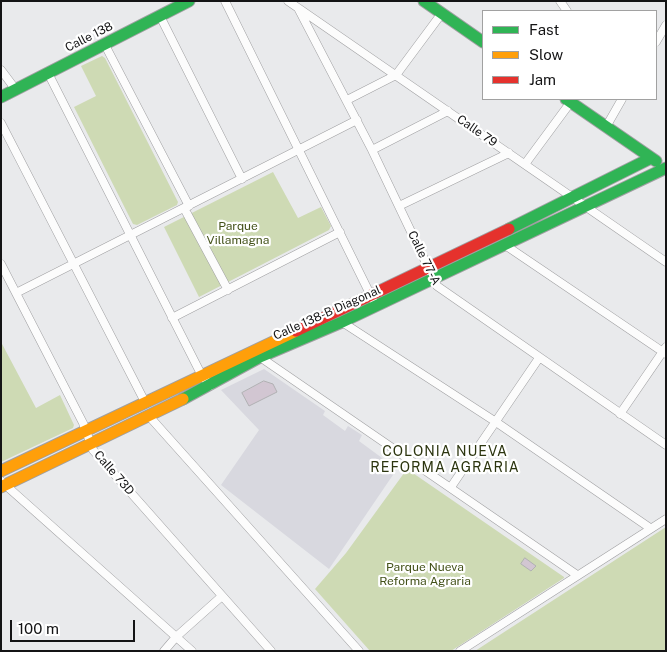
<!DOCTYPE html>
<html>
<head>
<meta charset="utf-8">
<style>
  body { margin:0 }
  #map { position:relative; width:667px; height:652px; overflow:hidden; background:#e9eaec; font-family:"Public Sans",sans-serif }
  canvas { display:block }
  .frame { position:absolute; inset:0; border:2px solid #141415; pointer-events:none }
  .legend { position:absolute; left:482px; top:10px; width:175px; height:90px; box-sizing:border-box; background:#fff; border:1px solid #a1a1a1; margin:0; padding:6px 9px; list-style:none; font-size:15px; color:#141415 }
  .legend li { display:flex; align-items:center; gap:10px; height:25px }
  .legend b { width:25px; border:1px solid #a1a1a1 }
  .scale { position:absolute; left:10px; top:620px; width:125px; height:22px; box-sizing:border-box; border:2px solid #141415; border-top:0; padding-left:6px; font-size:15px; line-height:18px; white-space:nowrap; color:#141415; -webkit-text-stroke:4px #fff; paint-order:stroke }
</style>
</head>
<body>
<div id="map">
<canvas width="667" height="652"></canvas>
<div class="frame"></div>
<ul class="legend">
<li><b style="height:6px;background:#30b455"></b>Fast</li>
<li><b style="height:6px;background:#ff9f0a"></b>Slow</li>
<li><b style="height:6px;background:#e5322d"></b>Jam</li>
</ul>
<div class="scale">100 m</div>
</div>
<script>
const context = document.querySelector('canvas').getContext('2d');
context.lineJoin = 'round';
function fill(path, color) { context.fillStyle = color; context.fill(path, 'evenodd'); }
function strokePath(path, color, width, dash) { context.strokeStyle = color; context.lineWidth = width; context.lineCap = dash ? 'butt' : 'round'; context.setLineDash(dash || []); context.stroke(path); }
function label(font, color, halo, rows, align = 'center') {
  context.font = font + ' "Public Sans",sans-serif'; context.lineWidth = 4.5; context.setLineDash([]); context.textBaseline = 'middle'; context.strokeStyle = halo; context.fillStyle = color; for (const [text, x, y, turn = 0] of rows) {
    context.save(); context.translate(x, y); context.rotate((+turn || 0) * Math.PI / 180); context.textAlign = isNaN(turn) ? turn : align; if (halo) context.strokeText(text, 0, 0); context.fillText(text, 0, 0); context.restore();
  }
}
const built = new Path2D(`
  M264,369L325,411L323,415L345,431L348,426L362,435L359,441L397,469L329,569L221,485L259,430L221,390Z`);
const green = new Path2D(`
  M102,56L105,58L178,202L177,205L137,225L133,224L74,107L96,96L81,66Z
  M273,172L298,218L321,207L331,226L329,230L199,297L164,227Z
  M1,342L36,408L60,395L74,425L73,428L1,462Z
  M407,469L564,577V578L451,651H370L315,589L346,553Z
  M666,527V651H475Z`);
const building = new Path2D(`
  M264,381L273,384L277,392L249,406L242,393Z
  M525,558L536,566L531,571L521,564Z`);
const street = new Path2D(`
  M225,1L373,300
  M288,1L666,262
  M560,1L567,11
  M298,8L372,150L437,286L666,445
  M160,16L242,179
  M656,42L666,25
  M105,45L189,206
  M1,70L16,90
  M48,73L201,374L210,386
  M347,100L396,75L442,13
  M1,123L145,402
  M606,127L622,99
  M372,150L448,111
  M525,164L573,99
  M399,206L509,153
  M184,208L228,290
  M505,245L666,354
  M1,264L83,423L93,450L271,651
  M16,293L357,120
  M172,318L340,232
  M342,322L496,422L650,528
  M260,357L577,575
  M620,414L666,347
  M148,415L359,651
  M1,481L192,651
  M451,487L539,358
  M164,651L176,637L222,596
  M460,651L666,519`);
const fast = new Path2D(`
  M424,1L483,42
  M1,97L189,1
  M566,99L656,161
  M509,229L651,158
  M183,399L260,357L342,322L666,168`);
const slow = new Path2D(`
  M1,471L296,331
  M1,487L183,399`);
const jam = new Path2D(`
  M296,331L509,229`);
const streetNames = [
  ["Calle 138",89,37,-27],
  ["Calle 79",477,131,35],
  ["Calle 77-A",424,258,64],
  ["Calle 138-B Diagonal",327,313,-24],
  ["Calle 73D",114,473,49]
];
const parkNames = [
  ["Parque",238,226],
  ["Villamagna",238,240],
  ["Parque Nueva",425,567],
  ["Reforma Agraria",425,581]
];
const neighbourhoodNames = [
  ["COLONIA NUEVA",445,452],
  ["REFORMA AGRARIA",445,468]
];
fill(built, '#d8d8df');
fill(green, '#cedab4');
fill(building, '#d2c6d2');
strokePath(building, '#b1b1b3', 1);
strokePath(street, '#9f9fa1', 9);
strokePath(fast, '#9f9fa1', 13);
strokePath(slow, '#9f9fa1', 13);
strokePath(jam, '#9f9fa1', 13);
strokePath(street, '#fcfcfc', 8);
strokePath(fast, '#30b455', 11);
strokePath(slow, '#ff9f0a', 11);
strokePath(jam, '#e5322d', 11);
label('12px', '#141415', '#fff', streetNames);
label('12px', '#44521a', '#fff', parkNames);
context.letterSpacing = '1px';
label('14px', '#2c350f', '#fff', neighbourhoodNames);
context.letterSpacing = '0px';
</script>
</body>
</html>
